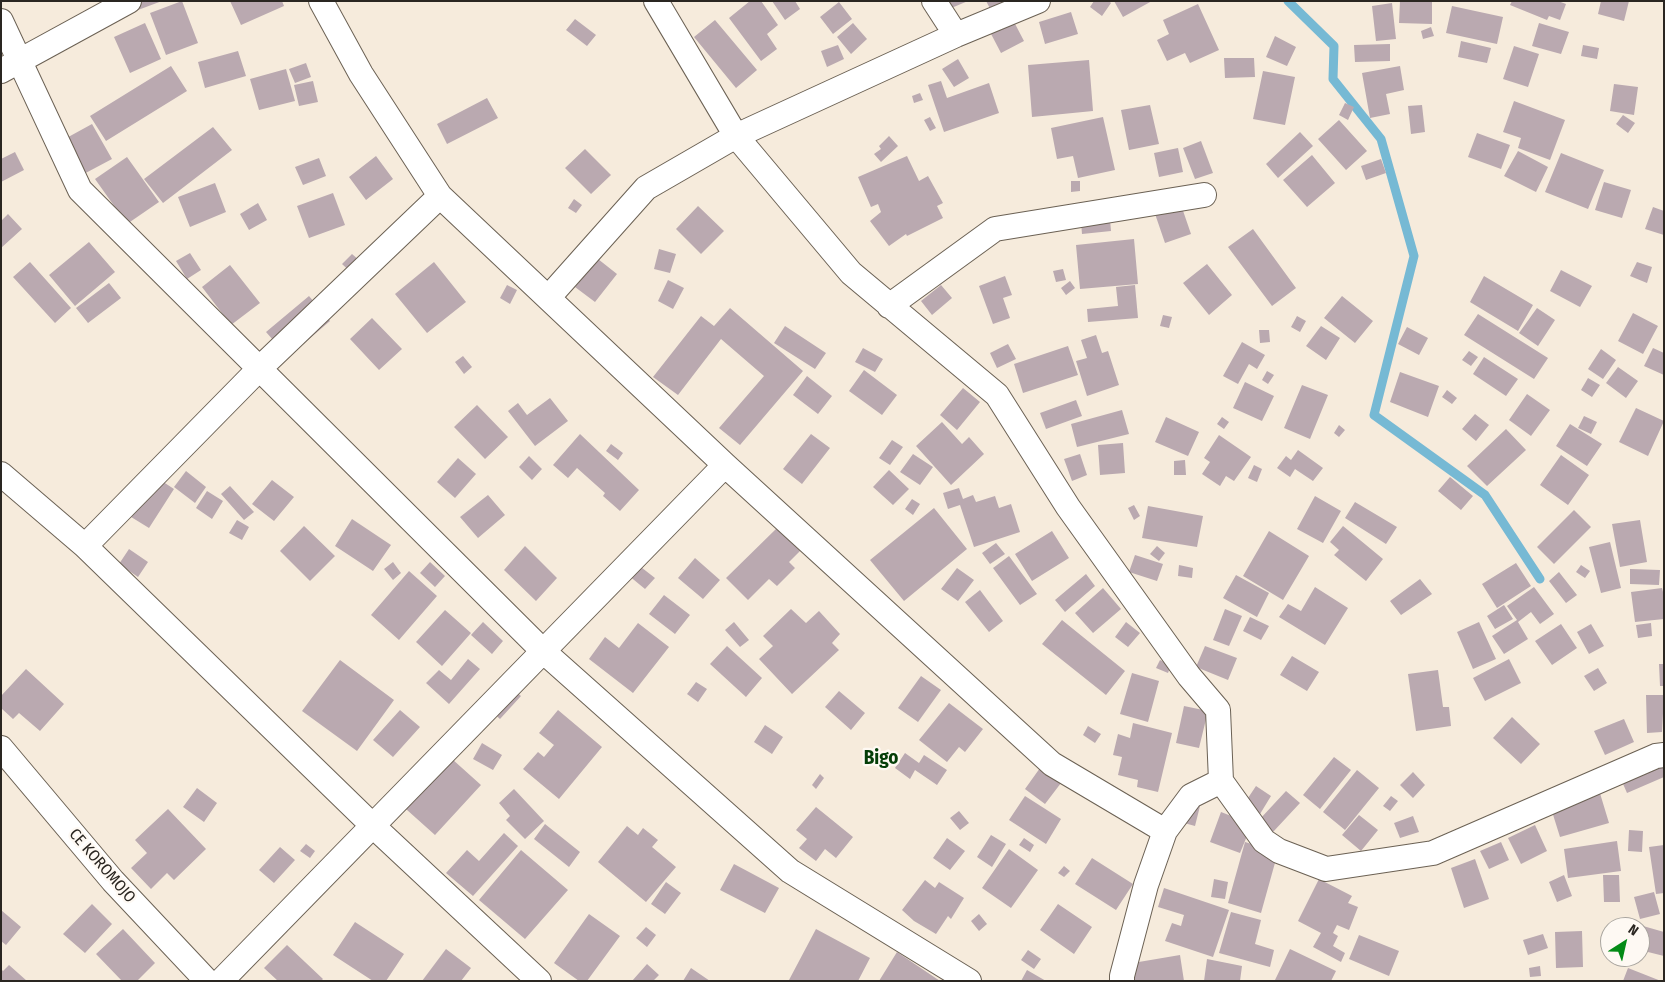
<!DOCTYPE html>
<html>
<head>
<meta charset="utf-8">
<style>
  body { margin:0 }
  #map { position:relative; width:1665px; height:982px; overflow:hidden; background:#f6ebdc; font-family:"Fira Sans Condensed",sans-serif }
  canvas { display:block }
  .frame { position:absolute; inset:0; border:2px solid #2a2621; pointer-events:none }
  .north { position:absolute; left:1600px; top:917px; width:50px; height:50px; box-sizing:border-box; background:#fef9f3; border:1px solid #a9a59f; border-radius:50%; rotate:35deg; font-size:14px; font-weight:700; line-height:20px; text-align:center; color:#2a2621 }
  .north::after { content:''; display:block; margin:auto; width:18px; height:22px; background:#048b16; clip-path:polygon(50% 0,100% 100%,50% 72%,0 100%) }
</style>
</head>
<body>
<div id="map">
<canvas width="1665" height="982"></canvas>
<div class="frame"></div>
<div class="north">N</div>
</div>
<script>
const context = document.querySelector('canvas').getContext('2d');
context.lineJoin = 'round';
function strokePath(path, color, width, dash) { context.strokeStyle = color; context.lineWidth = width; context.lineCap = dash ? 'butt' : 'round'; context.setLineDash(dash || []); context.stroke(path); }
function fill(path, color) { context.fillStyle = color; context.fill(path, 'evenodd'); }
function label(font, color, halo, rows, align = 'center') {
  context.font = font + ' "Fira Sans Condensed",sans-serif'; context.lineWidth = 4.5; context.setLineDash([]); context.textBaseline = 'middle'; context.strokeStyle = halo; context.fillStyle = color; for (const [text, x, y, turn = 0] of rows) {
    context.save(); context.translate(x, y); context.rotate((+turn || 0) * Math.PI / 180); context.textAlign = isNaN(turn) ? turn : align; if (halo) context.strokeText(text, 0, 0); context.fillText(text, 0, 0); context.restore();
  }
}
const stream = new Path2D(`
  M1288,1L1334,46L1333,79L1381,139L1414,256L1374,415L1485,495L1540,579`);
const building = new Path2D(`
  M134,1H162L138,10Z
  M182,1L198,43L166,55L150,13Z
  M230,1H282L284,6L241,25Z
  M750,1H761L778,25L767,34L777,49L761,61L729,18Z
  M772,1H795L800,9L785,20Z
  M946,1H968L949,9Z
  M986,1H1007L993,14Z
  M1094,1H1109L1111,3L1102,16L1090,7Z
  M1114,1H1152L1123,17Z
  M1400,1H1432V24L1399,23Z
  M1512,1H1558L1566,4L1560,20L1549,16L1547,20L1510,5Z
  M1601,1H1629L1624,21L1598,14Z
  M839,2L852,19L833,34L820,17Z
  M1392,3L1396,39L1376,41L1372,6Z
  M1198,4L1219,50L1190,63L1185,53L1167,61L1157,40L1169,34L1163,20Z
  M1452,6L1503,17L1497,44L1446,33Z
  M1071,12L1078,34L1045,44L1039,22Z
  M575,19L596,35L587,46L566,30Z
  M715,20L757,70L736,88L694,37Z
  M1013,20L1024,41L1001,53L990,32Z
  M145,23L161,59L130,73L114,37Z
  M853,23L867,39L851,54L837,37Z
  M1539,23L1569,32L1561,54L1532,46Z
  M1431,27L1434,36L1423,39L1421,31Z
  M1275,36L1296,47L1287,66L1266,57Z
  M1461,41L1491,48L1487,63L1458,57Z
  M1390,44V61L1355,62L1354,45Z
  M838,45L844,59L827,67L821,51Z
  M1583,45L1599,48L1597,59L1581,56Z
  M1514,46L1539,54L1528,87L1503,79Z
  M238,51L246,76L205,88L198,62Z
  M1224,58H1254L1255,77L1225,78Z
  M958,59L969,78L954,87L942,69Z
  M1089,60L1093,111L1032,117L1028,65Z
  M306,63L311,77L295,83L289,69Z
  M171,66L187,91L106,141L90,116Z
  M1400,66L1404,90L1386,94L1390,114L1370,118L1362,73Z
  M286,69L295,101L259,110L250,79Z
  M1263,71L1295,77L1285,125L1253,119Z
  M313,81L318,102L299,106L294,85Z
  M941,81L947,98L989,83L999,113L944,132L928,85Z
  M1614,84L1638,87L1634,115L1610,111Z
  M920,93L923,100L914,103L912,96Z
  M487,98L498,118L447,144L437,124Z
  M1514,101L1565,120L1550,160L1518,148L1521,138L1503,132Z
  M1345,103L1354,107L1348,120L1339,115Z
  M1150,105L1159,144L1129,150L1121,110Z
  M1422,105L1425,132L1411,134L1408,106Z
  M1623,115L1635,123L1628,133L1616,124Z
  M930,117L936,128L930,131L924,120Z
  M1103,117L1115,170L1078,178L1073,156L1057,159L1051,128Z
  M1339,120L1367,151L1346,170L1318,139Z
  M92,124L112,159L80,176L61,141Z
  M213,127L232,150L163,203L144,179Z
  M1300,132L1313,146L1278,178L1266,164Z
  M1477,133L1510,145L1501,169L1468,157Z
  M889,136L898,146L881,162L874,154L881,149L879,146Z
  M1201,141L1213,173L1195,179L1183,148Z
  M1178,148L1183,172L1159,177L1154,153Z
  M585,149L611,175L591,194L565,168Z
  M1518,151L1548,167L1536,192L1504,176Z
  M15,152L24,170L1,182V159Z
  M1561,153L1604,170L1588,209L1545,192Z
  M1312,155L1335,183L1307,207L1283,180Z
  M376,156L393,179L366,200L349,177Z
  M907,156L919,181L928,176L943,203L937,206L943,218L907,236L906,234L889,246L870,221L881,212L878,204L871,207L858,177Z
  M127,157L159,202L127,224L95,179Z
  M319,158L326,176L303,185L295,167Z
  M1381,159L1386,173L1366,180L1361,166Z
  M1071,181H1080V191L1071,192Z
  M1604,182L1631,190L1622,218L1595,210Z
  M215,183L226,212L190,227L178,197Z
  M333,193L345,225L309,238L297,206Z
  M574,199L582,205L576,213L568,208Z
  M1179,199L1191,234L1165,243L1153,208Z
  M258,203L267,220L249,230L240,214Z
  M698,206L724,231L701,254L676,229Z
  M1653,207L1664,211V235L1645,229Z
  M1109,208L1111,231L1082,234L1080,210Z
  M8,214L22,229L1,248V221Z
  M1253,229L1296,288L1272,306L1228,247Z
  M1134,239L1138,284L1080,289L1076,245Z
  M89,242L115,272L75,306L49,275Z
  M659,249L676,254L670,273L654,269Z
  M190,253L201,270L187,279L176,261Z
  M352,254L368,268L358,279L342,264Z
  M598,259L617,274L595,302L575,287Z
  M30,262L71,308L55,323L13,277Z
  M434,262L466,302L427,333L395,294Z
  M1637,262L1652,267L1647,283L1630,276Z
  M1207,264L1232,295L1209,315L1183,283Z
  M230,265L260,303L231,325L202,287Z
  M1063,269L1066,280L1056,282L1053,271Z
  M1561,270L1592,286L1580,307L1550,291Z
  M1005,276L1012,295L1003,298L1010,318L993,324L979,286Z
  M1484,276L1533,305L1518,331L1470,302Z
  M668,280L684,288L673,309L658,301Z
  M1070,281L1075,288L1066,295L1061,288Z
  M109,283L121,298L88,323L76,308Z
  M507,285L517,290L510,304L500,298Z
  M941,285L952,298L932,315L921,301Z
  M1135,285L1138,318L1088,322L1087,309L1118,306L1116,287Z
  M309,296L330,321L288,357L266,332Z
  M1342,296L1373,321L1355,343L1324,318Z
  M730,308L803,371L740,445L719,428L764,376L721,339L678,395L653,377L701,316L714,326Z
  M1537,308L1555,320L1538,346L1519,333Z
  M1633,313L1658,326L1643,354L1618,341Z
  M1478,314L1548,358L1534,379L1464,335Z
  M1163,315L1172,317L1169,328L1160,326Z
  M1297,316L1306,321L1300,332L1291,327Z
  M372,318L402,349L379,370L350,339Z
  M785,326L826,353L815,369L774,343Z
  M1321,326L1340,338L1326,360L1306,346Z
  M1407,327L1428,338L1419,355L1398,344Z
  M1259,330H1269L1270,342L1260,343Z
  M1096,335L1102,353L1108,351L1119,385L1087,396L1076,361L1087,358L1081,340Z
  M1242,342L1265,355L1257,369L1249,364L1238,384L1223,376Z
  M1008,344L1016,359L997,368L990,353Z
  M1068,346L1078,375L1023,393L1014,364Z
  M863,348L883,359L875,372L855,362Z
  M1653,348L1664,353V375L1644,366Z
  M1601,349L1616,360L1603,379L1588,369Z
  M1469,351L1478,357L1471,366L1462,360Z
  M463,356L472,367L464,374L455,362Z
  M1484,357L1518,379L1506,396L1473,374Z
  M1618,367L1638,381L1626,398L1606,383Z
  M864,370L897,395L882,415L849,391Z
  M1267,371L1274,375L1268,384L1262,380Z
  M1400,372L1439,386L1428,417L1390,402Z
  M807,376L832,396L818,414L793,395Z
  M1588,378L1600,385L1592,397L1581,390Z
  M1245,382L1274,396L1262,421L1233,408Z
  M1302,385L1328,395L1310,439L1284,428Z
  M963,388L980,402L957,430L940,415Z
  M1447,390L1457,398L1452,404L1442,397Z
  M1527,394L1550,410L1531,436L1509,420Z
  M550,398L568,421L535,446L508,411L518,403L527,415Z
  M1076,400L1082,416L1046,429L1040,413Z
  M477,405L508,437L485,459L454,427Z
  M1636,408L1664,421L1648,456L1619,442Z
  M1122,410L1129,434L1077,447L1071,424Z
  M1475,414L1489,425L1476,441L1462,429Z
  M1584,416L1597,422L1591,434L1578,428Z
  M1166,417L1199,432L1188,456L1155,442Z
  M1222,417L1229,422L1224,429L1217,424Z
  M942,422L962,444L969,437L984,454L951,485L916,446Z
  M1570,424L1602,444L1587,466L1556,446Z
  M1339,425L1345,430L1339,437L1334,433Z
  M1506,429L1526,450L1487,486L1467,466Z
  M580,434L639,490L620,511L603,496L605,493L577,468L568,478L553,465Z
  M811,434L830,448L802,484L783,469Z
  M1219,435L1251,457L1234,481L1226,476L1220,486L1202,474L1210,462L1204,458Z
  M892,440L903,447L890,465L879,458Z
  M1123,443L1125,473L1100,475L1098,445Z
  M611,444L623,453L618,460L606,451Z
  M1298,450L1323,468L1313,481L1295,469L1290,477L1277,468L1286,456L1291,460Z
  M913,454L933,467L920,485L900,472Z
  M1080,454L1087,475L1072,481L1064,459Z
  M1561,455L1589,475L1568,505L1540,485Z
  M529,456L542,469L532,480L519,467Z
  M458,458L476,474L455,498L437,482Z
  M1185,460L1186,475H1174V461Z
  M1254,465L1262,469L1257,482L1248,478Z
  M889,470L909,489L893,505L873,487Z
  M186,471L206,487L195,503L174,487Z
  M148,472L174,489L149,528L123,512Z
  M1450,477L1473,496L1461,510L1438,491Z
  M272,480L294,497L274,521L252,504Z
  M230,486L254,512L244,520L221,494Z
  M959,488L963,499L973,495L976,502L995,496L999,508L1011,504L1020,532L974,547L960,505L948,509L943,493Z
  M207,491L223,501L212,519L196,508Z
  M488,495L505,515L478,538L460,517Z
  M1315,496L1341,511L1323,543L1297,529Z
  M912,499L920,504L913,515L905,509Z
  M1355,502L1397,527L1386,544L1345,518Z
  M1134,505L1140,516L1134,520L1128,508Z
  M1148,506L1203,516L1197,547L1142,538Z
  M934,508L967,549L904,601L870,560Z
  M1574,510L1591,527L1554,564L1537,547Z
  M352,519L391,545L373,571L335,546Z
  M237,520L249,527L242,540L229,533Z
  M1640,520L1647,562L1620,567L1612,524Z
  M304,526L335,556L310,581L280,551Z
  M1343,526L1383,559L1366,581L1334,555L1339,550L1330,542Z
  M777,528L800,551L789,562L795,568L777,586L769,579L748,600L726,578Z
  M1052,531L1069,558L1032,581L1015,554Z
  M1269,531L1309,556L1283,600L1243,576Z
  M1610,542L1621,588L1601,593L1589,547Z
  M996,543L1005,554L990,564L982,553Z
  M525,546L557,578L536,601L504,570Z
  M1157,546L1165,553L1159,561L1150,554Z
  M129,549L148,562L138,577L119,564Z
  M1135,555L1163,564L1157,581L1129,572Z
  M1009,556L1037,594L1020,605L993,568Z
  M695,558L720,580L703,599L678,578Z
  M393,562L401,573L393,580L384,569Z
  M430,562L445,576L435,587L420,573Z
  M1516,563L1531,586L1497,608L1482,584Z
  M637,564L655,578L645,589L628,575Z
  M1179,565L1193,568L1192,578L1178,576Z
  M1581,565L1590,571L1585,578L1576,572Z
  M957,568L974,580L958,601L941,589Z
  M1630,569L1660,570L1659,585L1630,584Z
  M409,571L437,596L399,640L371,615Z
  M1559,572L1577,595L1566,603L1549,581Z
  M1086,574L1095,586L1065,612L1055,600Z
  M1236,575L1269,593L1257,617L1223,598Z
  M1420,579L1432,594L1401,615L1390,601Z
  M1315,587L1348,608L1325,645L1279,617L1288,604L1301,611Z
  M1534,587L1554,614L1540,624L1531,612L1518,622L1528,639L1504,654L1492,636L1517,620L1507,606Z
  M1103,588L1121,609L1093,633L1075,613Z
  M1662,588L1664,596V619L1635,622L1631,592Z
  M980,590L1003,621L989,632L965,602Z
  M664,595L690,615L675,634L649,614Z
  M1504,605L1513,619L1495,629L1487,616Z
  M791,609L806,623L819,611L840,634L832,643L839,650L792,694L759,659L773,646L763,636Z
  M1225,609L1242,616L1229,646L1213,640Z
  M445,610L471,633L442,666L416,642Z
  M1250,617L1269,626L1261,640L1243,631Z
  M1062,620L1125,671L1106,695L1042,644Z
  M483,622L503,641L492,654L471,635Z
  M734,622L749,640L740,647L725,630Z
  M1126,622L1140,633L1128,647L1115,637Z
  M1479,622L1496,659L1473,669L1457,632Z
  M638,623L669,647L633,693L589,659L605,637L619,648Z
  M1651,623L1652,636L1638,638L1636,625Z
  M1561,624L1577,648L1552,665L1535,641Z
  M1591,624L1604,646L1589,654L1577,632Z
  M727,646L762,678L746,697L710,664Z
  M1205,646L1237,658L1228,680L1196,667Z
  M1292,656L1319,672L1307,691L1280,675Z
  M468,659L480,669L449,704L426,683L439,670L451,680Z
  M1509,659L1521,683L1485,701L1473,678Z
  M340,660L394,700L357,751L302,711Z
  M1160,660L1171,665L1168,673L1156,668Z
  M1659,664H1664V686H1660Z
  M1598,668L1607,683L1594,691L1584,676Z
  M26,669L64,704L40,731L19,713L13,719L1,708V696Z
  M1438,670L1443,707H1449L1451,726L1416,731L1408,674Z
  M1132,673L1159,681L1148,722L1120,714Z
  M921,676L941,690L918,722L898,708Z
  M503,681L521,696L500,719L483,704Z
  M696,682L707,689L698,702L687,694Z
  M839,691L865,713L851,730L825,707Z
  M1646,695H1664L1662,732L1647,733Z
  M949,703L983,729L965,752L959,747L947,762L919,740Z
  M1184,706L1208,711L1199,748L1176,743Z
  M400,710L420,727L393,757L373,740Z
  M558,710L602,747L559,799L523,769L538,752L544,757L554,745L539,733Z
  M1512,717L1540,744L1521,764L1493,738Z
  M1624,719L1634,742L1605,755L1594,731Z
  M1133,723L1172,733L1158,792L1137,787L1138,780L1118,775L1122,757L1113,755L1118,734L1130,738Z
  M765,725L783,737L772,754L754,742Z
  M1088,726L1101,734L1095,743L1083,735Z
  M482,743L502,755L493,770L473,759Z
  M442,750L481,785L435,835L397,801Z
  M905,753L919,763L924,755L947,770L937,785L915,770L910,779L895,768Z
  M1334,757L1351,770L1320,809L1303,795Z
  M1664,765V777L1627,793L1617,770Z
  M1040,768L1061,783L1045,804L1025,789Z
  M1357,770L1379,788L1345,830L1323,812Z
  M1413,772L1425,785L1413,798L1400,785Z
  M820,774L824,778L816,789L812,785Z
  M1256,786L1271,796L1260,814L1244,804Z
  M197,788L217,803L204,822L183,807Z
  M514,789L544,821L525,839L506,820L510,816L499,803Z
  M1599,790L1609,823L1560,837L1550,805Z
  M1286,791L1300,803L1273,832L1260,819Z
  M1025,796L1061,819L1046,844L1009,820Z
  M1391,796L1398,801L1390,811L1383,806Z
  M1182,801L1200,806L1195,826L1177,821Z
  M816,807L853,837L836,858L825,849L816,861L799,848L807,839L796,830Z
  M168,809L206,849L174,880L167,873L151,889L131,868L147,853L135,840Z
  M959,811L969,823L960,830L950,818Z
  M1221,812L1252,824L1240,853L1210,842Z
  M1359,815L1378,830L1361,851L1342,835Z
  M1413,816L1419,832L1400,838L1394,823Z
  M545,824L580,852L569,867L534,839Z
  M1535,825L1547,851L1521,864L1508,838Z
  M627,826L638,835L643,828L658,840L652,847L676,867L646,902L598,862Z
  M1629,830L1643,831L1642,852L1628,851Z
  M504,833L518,846L473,896L446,873L467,850L479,861Z
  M991,835L1006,844L992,867L977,857Z
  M947,838L965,851L950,870L933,858Z
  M1024,838L1034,845L1030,852L1019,845Z
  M1617,841L1621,871L1568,878L1564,849Z
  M1245,842L1278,852L1261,913L1228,903Z
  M1501,842L1509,860L1489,869L1480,851Z
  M306,844L315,851L310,858L300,851Z
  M1664,845V893L1656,894L1649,847Z
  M280,847L295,860L274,883L259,870Z
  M1009,849L1038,870L1011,908L982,888Z
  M521,850L568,890L525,939L479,900Z
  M1092,858L1133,884L1116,910L1075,884Z
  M1475,859L1489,899L1464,908L1451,868Z
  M734,864L779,888L765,913L720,890Z
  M1064,866L1070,871L1064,877L1058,873Z
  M1564,875L1572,896L1557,902L1549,882Z
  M1603,875H1619L1620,902H1604Z
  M1214,879L1228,882L1225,899L1211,897Z
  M1319,879L1352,896L1348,903L1358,907L1349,930L1337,925L1333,933L1338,936L1333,946L1345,953L1341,962L1313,947L1321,933L1298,921Z
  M925,880L935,888L939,882L964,898L951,919L948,916L936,934L914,921L902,910Z
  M666,882L681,893L665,914L651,904Z
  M1164,888L1229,910L1213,957L1165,941L1172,923L1181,926L1184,915L1158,907Z
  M1654,892L1660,914L1640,919L1634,897Z
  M92,904L112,924L85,953L63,934Z
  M1058,904L1092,927L1074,954L1040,930Z
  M1,910L21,927L6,945L1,941Z
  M1231,912L1261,920L1255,944L1274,950L1270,967L1219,953Z
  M589,914L620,936L587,981H579L554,963Z
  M979,914L987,924L979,931L971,921Z
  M355,922L404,954L386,981H373L333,955Z
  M1643,926L1664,932V956L1640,950V936Z
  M646,927L656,935L647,947L636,938Z
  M123,929L155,963L137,981H122L96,954Z
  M816,929L870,958L858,981L789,980Z
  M1582,931L1583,967L1556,968L1555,932Z
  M1543,934L1548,948L1528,955L1523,940Z
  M1359,935L1399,951L1389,976L1349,959Z
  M287,945L323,979L321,981H278L264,968Z
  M446,949L471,968L461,981H422Z
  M1290,949L1336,971L1331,981H1278L1275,980Z
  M1028,950L1041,959L1034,969L1021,960Z
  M897,952L940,981H879Z
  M1180,955L1184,981H1129L1127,964Z
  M1207,959L1242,966L1240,981H1204Z
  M647,964L659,975L653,981H632Z
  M9,965L27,981H1V969L3,971Z
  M1540,966L1541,976L1530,977L1529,968Z
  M691,968L710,981H683Z
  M1628,968L1661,981H1623Z
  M1027,970L1046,981H1021Z`);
const street = new Path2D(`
  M321,1L361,74L440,196L725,465L1052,764L1165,831
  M656,1L736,136L851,273L997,395L1068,507L1189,676L1218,710L1221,781L1264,841L1279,851L1326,869L1433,853L1656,756L1664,755
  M934,1L956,35
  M1,21L80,190L543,651L790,871L969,981
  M1,71L129,1
  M548,298L646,188L736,136L956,35L1038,1
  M889,306L995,229L1204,195
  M1,474L85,546L372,825L539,981
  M85,546L260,368L440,196
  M1,748L113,881L207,981
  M221,981L725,465
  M1122,981V976L1146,885L1165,831L1191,796L1221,781`);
const streetNames = [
  ["CE KOROMOJO",102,866,49]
];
const quarterNames = [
  ["Bigo",881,759]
];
strokePath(stream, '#76b9d4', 9);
fill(building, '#baa9b0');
strokePath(street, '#6b6154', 26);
strokePath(street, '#fff', 24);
label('16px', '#2a2621', '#fef9f3', streetNames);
label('bold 19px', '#043e08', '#fef9f3', quarterNames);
</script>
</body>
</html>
